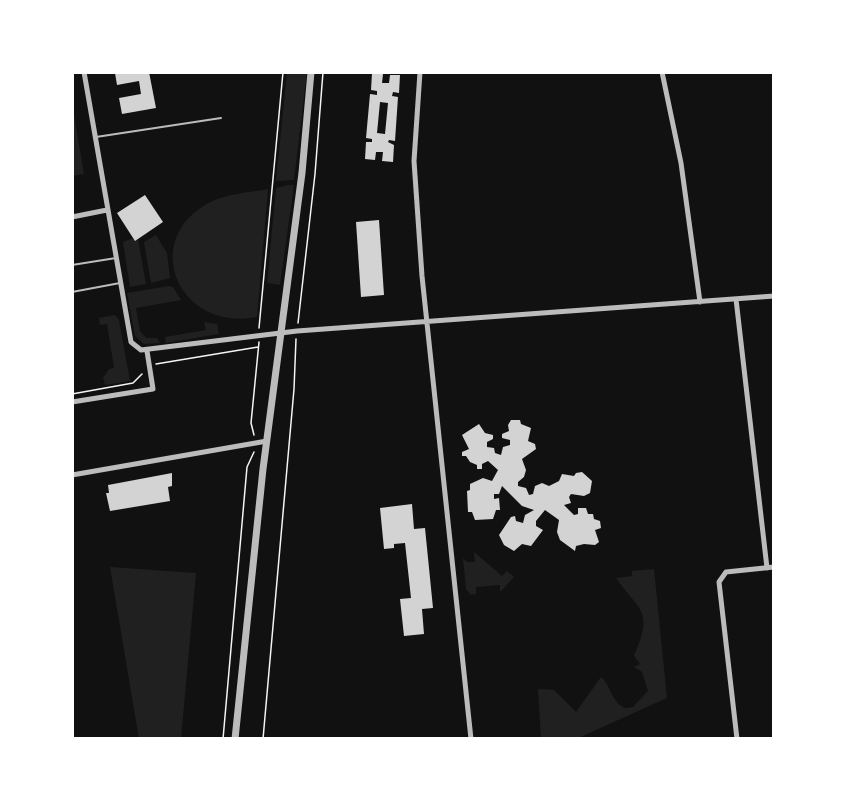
<!DOCTYPE html>
<html>
<head>
<meta charset="utf-8">
<style>
  body { margin:0 }
  #map { position:relative; width:846px; height:811px; overflow:hidden; background:#111; font-family:"Asap Condensed",sans-serif }
  canvas { display:block }
  .frame { position:absolute; inset:0; border:74px solid #fff; pointer-events:none }
</style>
</head>
<body>
<div id="map">
<canvas width="846" height="811"></canvas>
<div class="frame"></div>
</div>
<script>
const context = document.querySelector('canvas').getContext('2d');
context.lineJoin = 'round';
function fill(path, color) { context.fillStyle = color; context.fill(path, 'evenodd'); }
function strokePath(path, color, width, dash) { context.strokeStyle = color; context.lineWidth = width; context.lineCap = dash ? 'butt' : 'round'; context.setLineDash(dash || []); context.stroke(path); }
const green = new Path2D(`
  M287,72H307L294,180L276,181Z
  M72,103L84,174L72,176Z
  M288,185H294L280,285L267,283L276,188Z
  M268,189L257,317C181,332 142,246 202,207C220,194 247,193 268,189Z
  M156,235L167,253L170,278L151,283L144,242Z
  M133,238L135,241L138,239L146,284L130,287L123,242Z
  M169,286L173,287L181,300L136,308L140,331L146,338H157L160,343L144,344L135,336L127,293Z
  M115,315L119,320L130,381L105,385L103,378L109,369L114,368L107,324L100,325L99,318Z
  M204,322L217,324L219,334L166,343L165,337L206,330Z
  M474,552L502,576L507,571L514,577L500,592V585L476,587V594L471,595L466,589L463,558L467,562H475Z
  M110,567L196,573L181,739H139Z
  M654,569L667,698L576,739H541L538,689L554,690L576,712L601,677C612,687 611,703 626,708L633,707L648,691L642,672L634,667L640,664L634,656C654,610 640,612 616,578L632,576V571Z`);
const building = new Path2D(`
  M149,72L156,108L122,114L119,98L141,94L139,81L117,85L115,73Z
  M372,73L383,74L382,83H389L390,75H400L399,93L393,92L392,96L398,97L395,141L389,140L388,142L394,145L393,162L382,161L383,152H376L375,160L365,159L366,142H372V139L366,138L370,94L377,95V91L371,90ZM380,102L388,103L385,134L377,133Z
  M145,195L163,222L135,241L117,213Z
  M379,220L384,295L361,297L356,222Z
  M511,420H520L521,424L531,428L528,441L535,444L536,449L522,459L526,470L524,477L518,482V486L526,488L529,495L533,494L535,486L542,483L549,486L559,481L562,474L574,476L576,473L582,472L592,481L590,493L584,496L571,494L569,497L571,503L564,505L574,515L578,514V508H586L588,514H593L594,519L600,521L601,528L595,530L599,542L595,545L584,544L576,546L575,551L560,540L557,532L559,520L545,510L536,521V526L543,530L531,546L522,544L514,551L504,545L499,535L511,517L515,516L516,521L523,523L525,515L534,510L522,506L502,486L499,494H494V499L499,498L500,510H496L493,519L475,520L472,512H468L467,491L470,490V484L483,478L492,481L498,470L488,461L482,464V469H477V465L470,462L466,456H462V452L469,449L462,435L479,424L485,433L493,435V439L487,442V447L494,448L495,453L501,455L503,447L510,445V440L502,438V434L509,431L508,425Z
  M172,473V486L168,487L170,501L110,511L106,493H109L108,485Z
  M412,504L414,529L425,528L433,608L422,609L424,634L404,636L400,599L411,598L405,543L394,544V548L384,549L380,508Z`);
const path = new Path2D(`
  M298,323L315,174L323,72
  M259,328L283,72
  M156,364L258,347
  M72,394L133,383L142,374
  M254,435L251,423L259,342
  M223,739L247,467L254,452
  M263,739L294,389L296,339`);
const service = new Path2D(`
  M96,137L221,118
  M72,265L116,258
  M72,292L120,283`);
const minor = new Path2D(`
  M84,72L131,342L141,350L297,331L774,296
  M420,72L414,161L422,276L471,739
  M662,72L681,163L700,302
  M72,217L107,210
  M736,299L767,568
  M72,402L153,389L147,351
  M72,475L267,441
  M737,739L719,582L726,572L774,567`);
const tertiary = new Path2D(`
  M235,739L263,469L302,173L311,72`);
fill(green, '#202020');
fill(building, '#d3d3d3');
strokePath(path, '#f5f5f5', 1.5);
strokePath(service, '#bcbcbc', 2);
strokePath(minor, '#bcbcbc', 5);
strokePath(tertiary, '#bcbcbc', 7);
</script>
</body>
</html>
